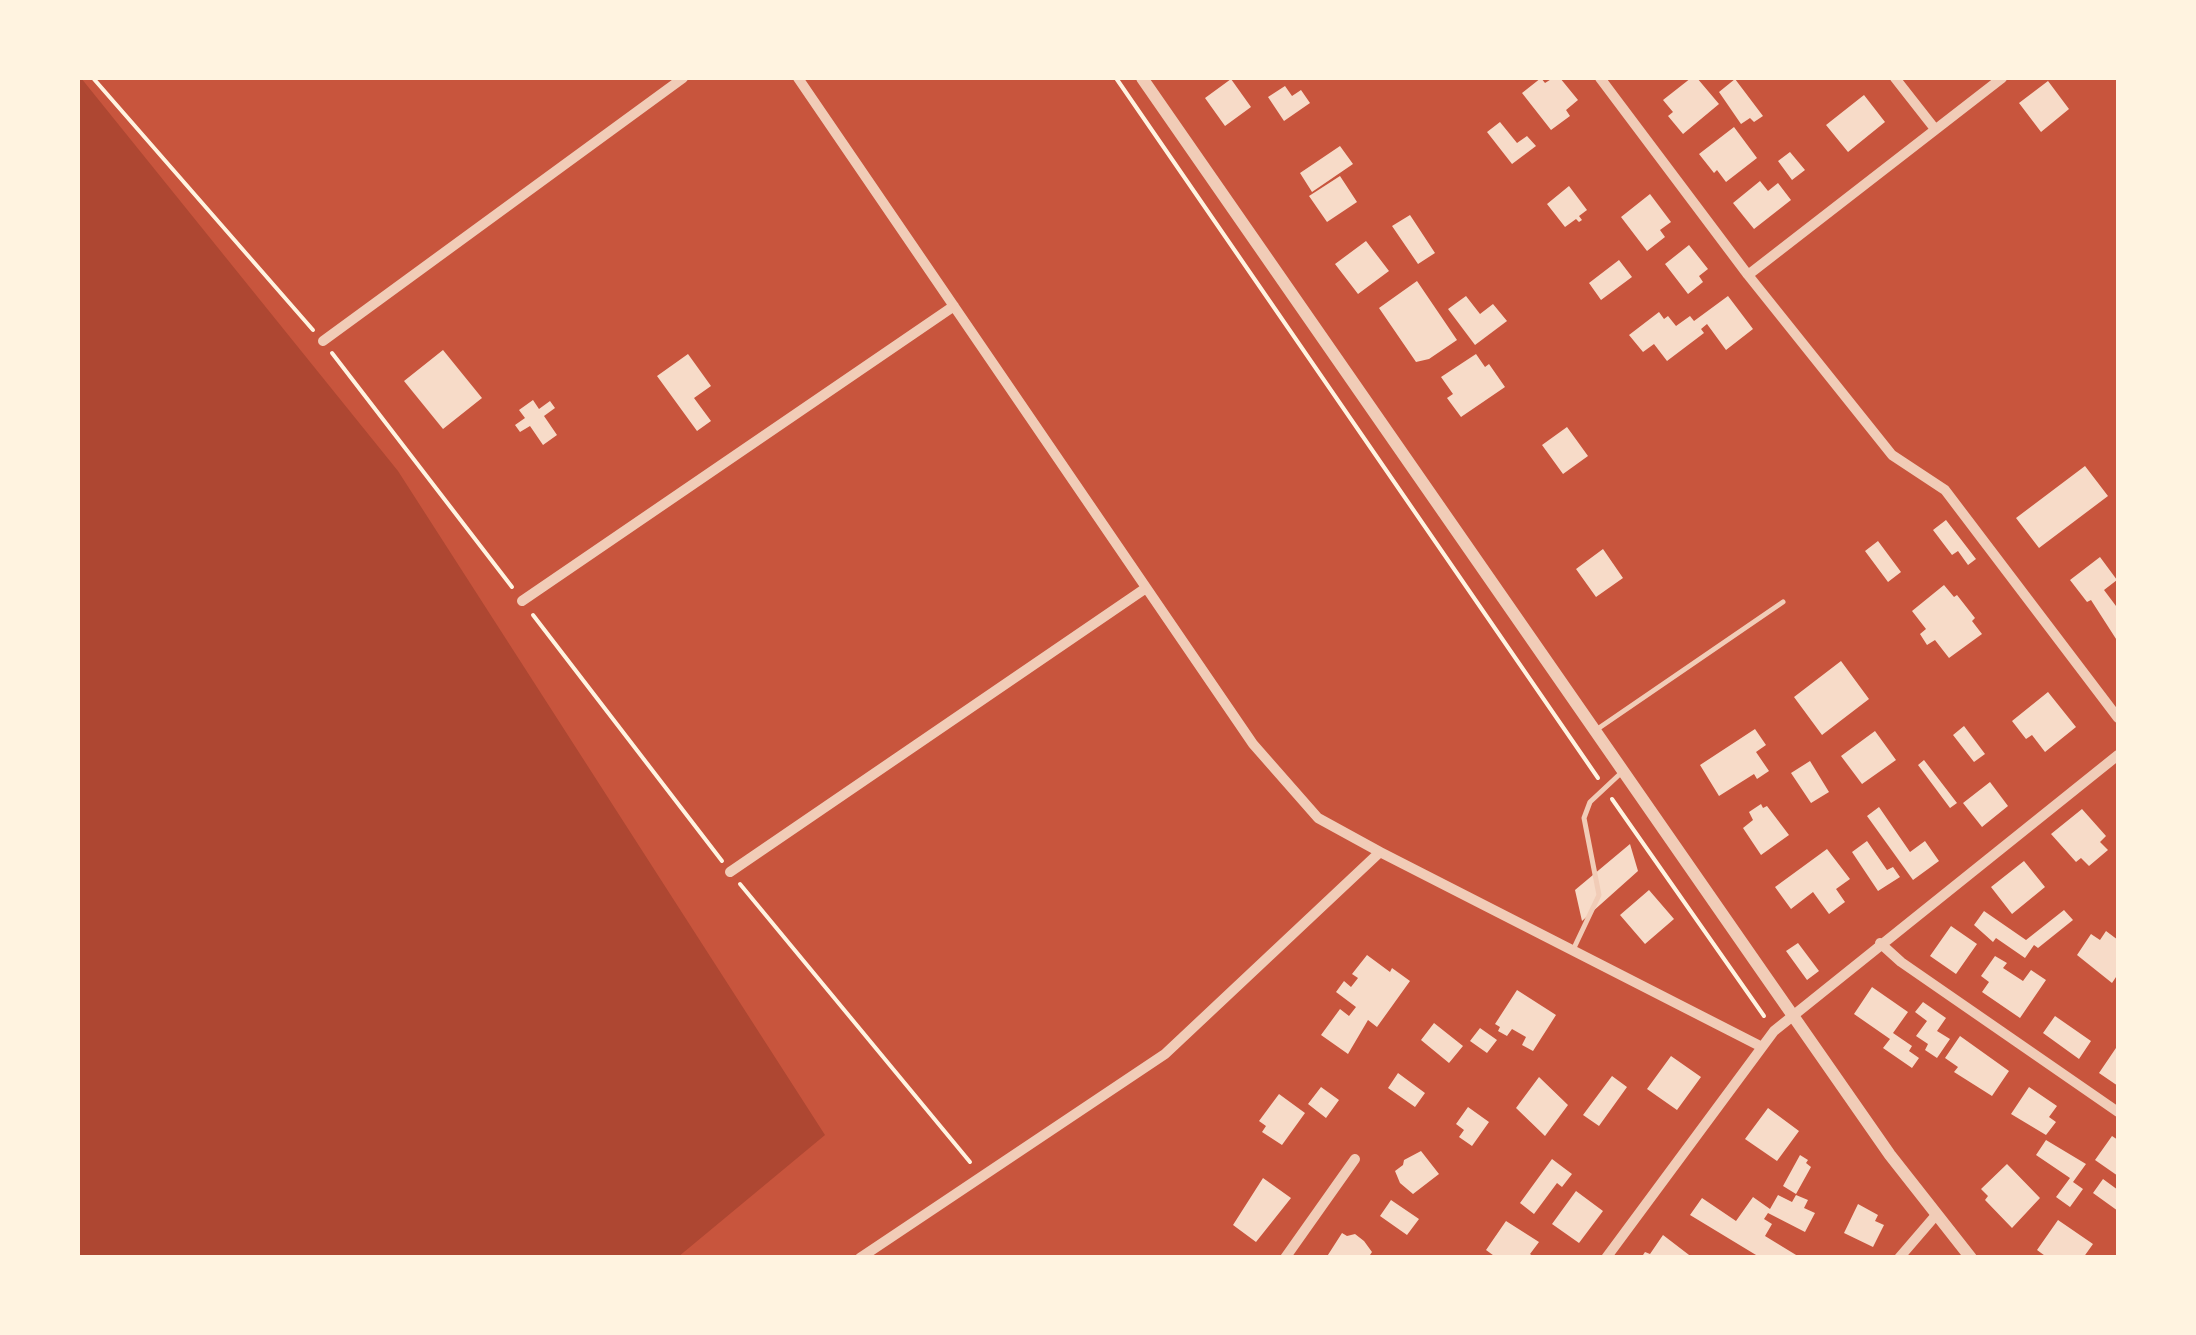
<!DOCTYPE html>
<html>
<head>
<meta charset="utf-8">
<style>
  body { margin:0 }
  #map { position:relative; width:2196px; height:1335px; overflow:hidden; background:#c8553d; font-family:"Open Sans",sans-serif }
  canvas { display:block }
  .frame { position:absolute; inset:0; border:80px solid #fff3e0; pointer-events:none }
</style>
</head>
<body>
<div id="map">
<canvas width="2196" height="1335"></canvas>
<div class="frame"></div>
</div>
<script>
const context = document.querySelector('canvas').getContext('2d');
context.lineJoin = 'round';
function fill(path, color) { context.fillStyle = color; context.fill(path, 'evenodd'); }
function strokePath(path, color, width, dash) { context.strokeStyle = color; context.lineWidth = width; context.lineCap = dash ? 'butt' : 'round'; context.setLineDash(dash || []); context.stroke(path); }
const green = new Path2D(`
  M78,78H81L398,471L825,1135L678,1257H78Z`);
const building = new Path2D(`
  M1541,78L1545,83L1553,78H1560L1578,100L1566,110L1570,116L1551,130L1522,93Z
  M1691,78H1697L1719,104L1683,134L1668,116L1673,112L1663,100Z
  M1231,79L1251,107L1225,126L1205,98Z
  M1735,79L1763,116L1754,122L1750,118L1741,124L1719,92Z
  M2048,81L2069,109L2041,132L2019,103Z
  M1285,86L1292,96L1301,90L1310,103L1284,121L1268,97Z
  M1864,95L1885,122L1848,152L1826,125Z
  M1500,122L1517,143L1527,136L1536,146L1512,164L1487,132Z
  M1734,127L1757,158L1726,182L1717,170L1714,173L1699,154Z
  M1340,146L1353,164L1312,192L1300,173Z
  M1790,152L1805,170L1792,180L1778,161Z
  M1340,176L1357,202L1327,222L1309,196Z
  M1760,181L1768,191L1778,183L1791,200L1754,229L1733,203Z
  M1569,186L1587,210L1579,216L1582,220L1579,222L1576,219L1565,227L1547,204Z
  M1650,194L1671,222L1660,230L1665,237L1647,251L1621,217Z
  M1410,215L1435,253L1418,264L1392,226Z
  M1366,241L1389,271L1358,294L1335,264Z
  M1689,245L1708,269L1699,276L1703,282L1688,294L1665,264Z
  M1619,260L1632,277L1601,300L1589,283Z
  M1417,281L1457,340L1429,359L1416,362L1379,308Z
  M1466,296L1480,314L1493,304L1507,321L1475,345L1448,309Z
  M1728,296L1753,329L1726,350L1707,324L1701,329L1704,333L1667,361L1654,344L1643,352L1629,335L1659,312L1664,319L1668,316L1676,326L1690,316L1694,321Z
  M443,350L482,398L443,429L404,381Z
  M688,354L711,386L694,398L711,421L697,431L657,376Z
  M1476,354L1485,367L1489,364L1505,387L1461,417L1447,398L1453,394L1441,377Z
  M533,400L539,409L550,401L555,408L544,416L557,435L543,445L530,426L520,432L515,425L525,418L519,410Z
  M1567,427L1588,456L1563,474L1542,445Z
  M2085,466L2108,496L2039,548L2016,518Z
  M1946,520L1976,559L1968,565L1958,551L1952,555L1933,530Z
  M1878,541L1901,572L1888,582L1865,551Z
  M1603,549L1623,578L1596,597L1576,569Z
  M2100,557L2117,580L2104,590L2116,606L2118,604V642L2091,600L2087,602L2070,580Z
  M1944,585L1954,597L1957,595L1975,618L1972,621L1982,634L1949,658L1935,640L1927,645L1920,634L1926,629L1912,611Z
  M1841,661L1869,699L1822,735L1794,697Z
  M2048,692L2076,727L2045,752L2032,735L2026,739L2012,721Z
  M1964,726L1985,754L1974,762L1953,735Z
  M1755,729L1766,745L1756,752L1769,771L1757,779L1754,774L1719,796L1700,765Z
  M1875,731L1896,760L1862,784L1841,756Z
  M1924,760L1957,803L1950,808L1918,765Z
  M1810,761L1829,792L1811,803L1791,773Z
  M1990,782L2008,806L1982,827L1963,803Z
  M1761,804L1763,808L1767,806L1789,835L1761,855L1743,828L1753,820L1749,812Z
  M1879,807L1910,852L1925,841L1939,861L1913,880L1867,816Z
  M2082,809L2106,836L2100,842L2108,850L2089,866L2081,858L2076,862L2051,834Z
  M1867,841L1887,870L1893,867L1900,877L1878,891L1852,852Z
  M1630,844L1638,871L1582,921L1575,890Z
  M1827,849L1850,879L1836,889L1845,902L1829,914L1813,892L1791,909L1775,887Z
  M2024,861L2045,887L2012,914L1991,887Z
  M1649,890L1674,919L1645,944L1620,915Z
  M2064,910L2073,920L2038,948L2034,945L2025,958L1996,938L1993,942L1974,925L1984,911L2026,940Z
  M1951,926L1977,944L1956,974L1930,956Z
  M2106,931L2118,940V974L2112,983L2077,955L2091,934L2100,940Z
  M1798,943L1819,971L1807,980L1786,951Z
  M1367,955L1390,972L1392,968L1410,981L1377,1027L1368,1020L1348,1054L1321,1035L1340,1009L1349,1016L1356,1007L1336,992L1344,981L1351,987L1358,978L1352,974Z
  M1995,956L2007,963L2003,968L2023,981L2031,970L2046,980L2020,1018L1982,992L1989,982L1981,976Z
  M1872,987L1908,1012L1893,1033L1912,1046L1909,1051L1919,1058L1912,1068L1883,1048L1890,1039L1854,1014Z
  M1517,990L1556,1015L1533,1051L1522,1045L1526,1037L1512,1029L1507,1036L1498,1031L1500,1027L1495,1024Z
  M1923,1002L1946,1018L1937,1031L1950,1039L1937,1058L1925,1050L1928,1044L1916,1036L1927,1021L1915,1012Z
  M2055,1016L2091,1041L2079,1059L2043,1033Z
  M1434,1023L1463,1046L1449,1063L1421,1040Z
  M1480,1028L1497,1040L1487,1053L1470,1041Z
  M1960,1036L2009,1071L1992,1096L1954,1072L1958,1067L1945,1058Z
  M2118,1045V1086L2099,1073Z
  M1671,1056L1701,1077L1677,1110L1647,1089Z
  M1398,1073L1425,1093L1415,1107L1388,1088Z
  M1612,1076L1627,1087L1599,1126L1583,1115Z
  M1539,1077L1568,1105L1545,1136L1516,1108Z
  M1321,1087L1339,1100L1326,1118L1308,1104Z
  M2029,1087L2057,1106L2049,1117L2056,1122L2046,1135L2011,1114Z
  M1279,1094L1305,1113L1282,1145L1262,1132L1266,1126L1259,1121Z
  M1468,1107L1489,1122L1472,1146L1459,1137L1464,1130L1456,1124Z
  M1768,1108L1799,1131L1777,1161L1745,1139Z
  M2112,1136L2118,1140V1176L2095,1160Z
  M2046,1140L2086,1164L2073,1182L2083,1189L2070,1207L2056,1197L2070,1178L2036,1155Z
  M1421,1151L1439,1174L1413,1194L1400,1183L1395,1171L1403,1165L1404,1160Z
  M1800,1155L1808,1160L1806,1163L1811,1167L1796,1194L1783,1186Z
  M1552,1159L1572,1174L1562,1187L1557,1183L1534,1214L1520,1203Z
  M2007,1164L2040,1198L2012,1228L1985,1200L1988,1196L1981,1189Z
  M1263,1178L1291,1198L1256,1242L1233,1225Z
  M2103,1179L2118,1190V1211L2093,1193Z
  M1576,1191L1603,1211L1579,1243L1552,1224Z
  M1778,1195L1792,1202L1796,1195L1808,1200L1804,1208L1815,1213L1805,1232L1768,1213L1764,1219L1772,1224L1765,1236L1801,1258H1761L1690,1215L1702,1198L1736,1221L1753,1197L1770,1209Z
  M1391,1200L1419,1219L1407,1235L1380,1216Z
  M1858,1204L1878,1215L1875,1221L1884,1225L1873,1247L1844,1233Z
  M2058,1220L2093,1244L2083,1258H2048L2037,1250Z
  M1506,1221L1539,1242L1530,1254L1535,1258H1497L1486,1250Z
  M1342,1233L1347,1236L1355,1234L1364,1241L1372,1252L1368,1258H1326Z
  M1663,1235L1693,1258H1641L1645,1252L1650,1254Z`);
const path = new Path2D(`
  M93,78L313,330
  M1116,78L1598,778
  M332,353L512,587
  M533,615L722,861
  M1612,799L1764,1016
  M740,884L970,1162`);
const service = new Path2D(`
  M1596,730L1783,602
  M1573,950L1599,895L1584,818L1590,802L1621,773`);
const minor = new Path2D(`
  M798,78L1253,744L1318,818L1380,852
  M1600,78L1748,275L1892,455L1945,490L2118,718
  M1895,78L1935,129
  M1748,275L2002,78
  M323,341L683,78
  M522,601L954,306
  M730,872L1146,588
  M1880,943L1901,962L2118,1112
  M860,1258L1165,1054L1380,852L1760,1046
  M1285,1258L1355,1159
  M1606,1258L1774,1031L2118,755
  M1899,1258L1936,1215`);
const tertiary = new Path2D(`
  M1142,78L1766,977L1890,1155L1971,1258`);
fill(green, '#ae4732');
fill(building, '#f7dbc8');
strokePath(path, '#fff3e0', 4);
strokePath(service, '#f1ccb7', 5);
strokePath(minor, '#f1ccb7', 10);
strokePath(tertiary, '#f1ccb7', 12);
</script>
</body>
</html>
